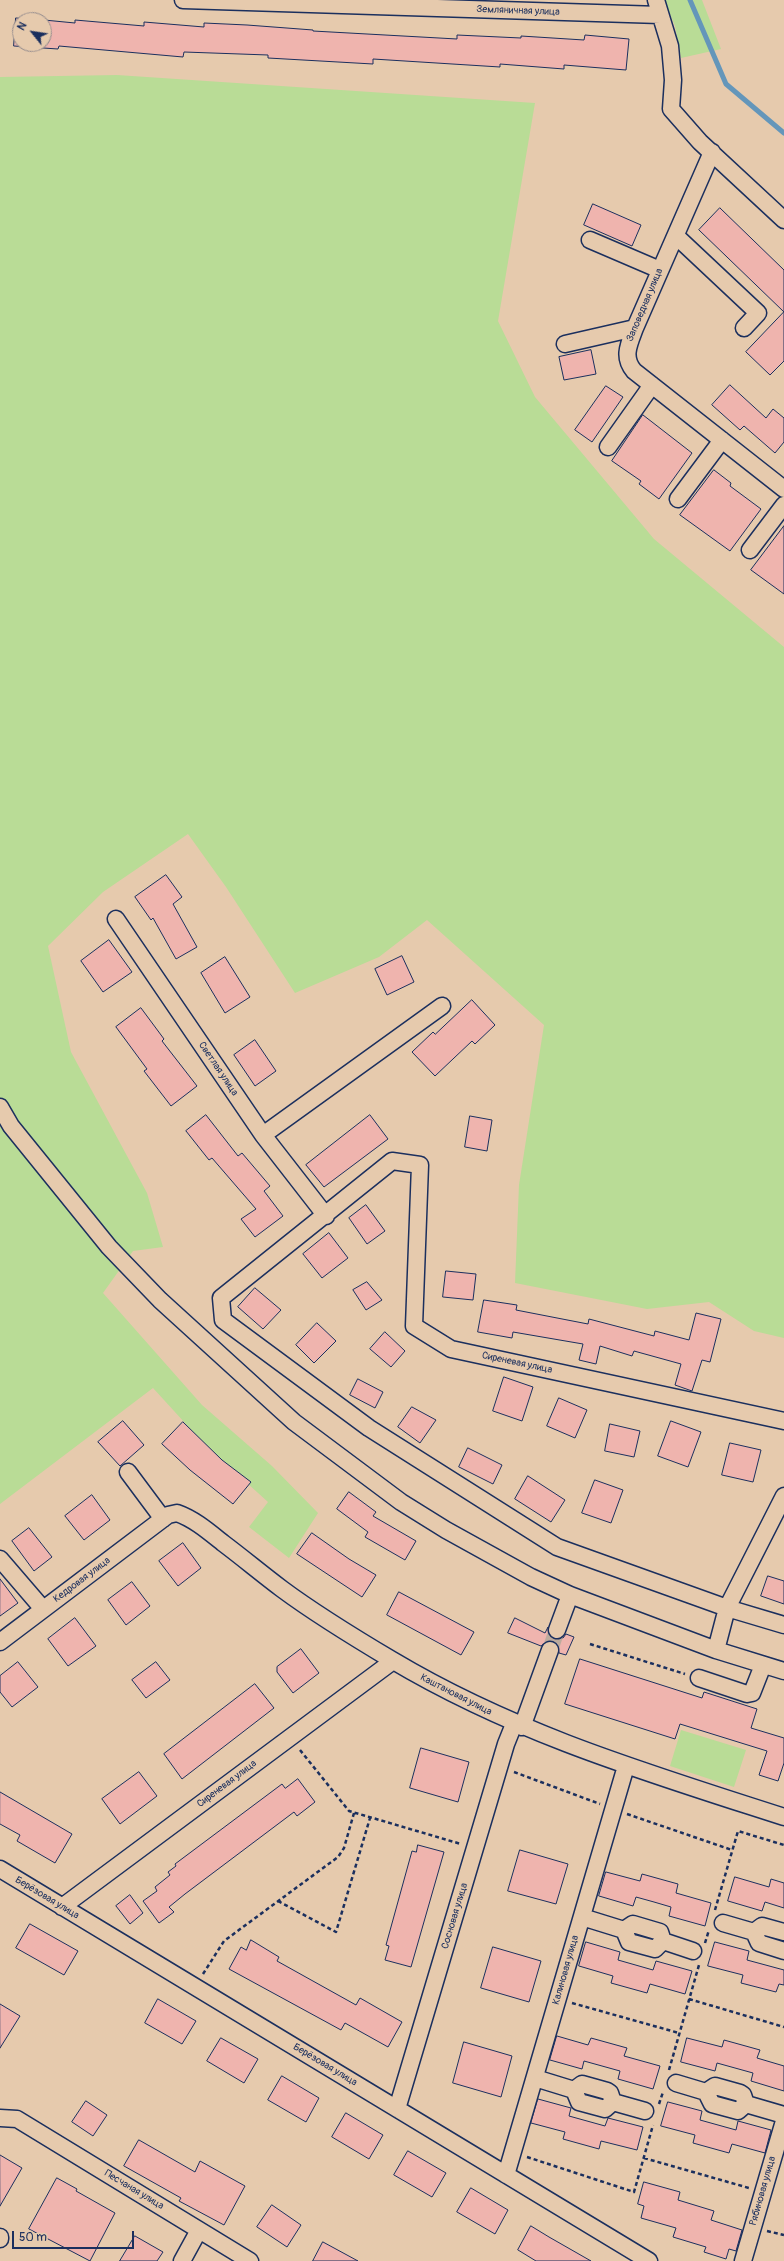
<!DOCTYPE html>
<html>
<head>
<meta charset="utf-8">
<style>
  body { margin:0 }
  #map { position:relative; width:784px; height:2261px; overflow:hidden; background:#e6caad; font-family:Pangolin,sans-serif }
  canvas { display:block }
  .north { position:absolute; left:12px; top:12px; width:40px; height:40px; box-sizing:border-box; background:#e6caad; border:1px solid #958c8d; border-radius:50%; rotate:300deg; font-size:11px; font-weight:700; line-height:16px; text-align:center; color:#1b2f5e }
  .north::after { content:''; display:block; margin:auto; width:14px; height:18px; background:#1b2f5e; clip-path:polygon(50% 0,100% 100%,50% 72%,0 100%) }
  .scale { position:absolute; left:12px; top:2231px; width:122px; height:18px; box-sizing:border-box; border:2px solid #1b2f5e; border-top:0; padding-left:5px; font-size:12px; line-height:14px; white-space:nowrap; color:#1b2f5e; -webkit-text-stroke:3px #e6caad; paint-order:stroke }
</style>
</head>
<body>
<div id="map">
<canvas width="784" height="2261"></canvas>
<div class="north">N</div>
<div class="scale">50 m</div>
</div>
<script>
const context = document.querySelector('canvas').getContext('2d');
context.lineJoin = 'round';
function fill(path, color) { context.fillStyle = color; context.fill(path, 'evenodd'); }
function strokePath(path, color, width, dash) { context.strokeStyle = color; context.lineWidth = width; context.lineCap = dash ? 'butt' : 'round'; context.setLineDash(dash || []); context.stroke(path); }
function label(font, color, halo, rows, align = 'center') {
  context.font = font + ' Pangolin,sans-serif'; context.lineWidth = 3; context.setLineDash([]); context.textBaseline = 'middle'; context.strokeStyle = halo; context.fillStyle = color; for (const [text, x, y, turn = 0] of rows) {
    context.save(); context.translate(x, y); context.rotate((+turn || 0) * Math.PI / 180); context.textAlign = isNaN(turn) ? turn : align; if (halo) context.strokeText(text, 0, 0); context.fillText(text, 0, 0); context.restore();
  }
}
const green = new Path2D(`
  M664,0H702L721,49L681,58L675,26Z
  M117,75L535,103L498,321L535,397L654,539L784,647V1338L754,1331L709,1302L647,1309L515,1283L519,1185L544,1025L427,920L379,957L295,993L226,887L188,834L103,892L48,946L71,1052L147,1193L163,1247L133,1251L103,1293L202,1405L272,1466L318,1513L289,1558L249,1527L268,1502L206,1446L153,1388L0,1504V77Z
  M681,1730L746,1750L734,1787L670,1766Z`);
const stream = new Path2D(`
  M690,0L726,84L784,133`);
const building = new Path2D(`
  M16,18L42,20H20V44H44V20L75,23V20L144,26V22L204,27V23L247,25L313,30V31L457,39V35L521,38V36L584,40L585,35L629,39L626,70L564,65V69L500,64V67L373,59V64L268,58V55L184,52L183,57L59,46L58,49L14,46Z
  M593,204L641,225L632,246L584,225Z
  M720,208L784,270V312L699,230Z
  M784,312V361L770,375L746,352Z
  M591,350L596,374L564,380L559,357Z
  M730,385L766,418L773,409L784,418V442L775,453L744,426L740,430L712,405Z
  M606,386L623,397L592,442L575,430Z
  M643,415L692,453L659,499L639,484L641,481L612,461Z
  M714,470L731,483L730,486L761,509L730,551L680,515Z
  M784,526V594L751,570Z
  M166,875L182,897L173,904L197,947L176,959L153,918L151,920L135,897Z
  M109,940L132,972L103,992L81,961Z
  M402,956L414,982L387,995L375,969Z
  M225,957L250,997L225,1013L201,973Z
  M472,1000L495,1025L475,1044L472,1041L435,1076L412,1052L433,1032L435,1034Z
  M141,1008L164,1039L162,1041L197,1086L171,1106L144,1071L147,1069L116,1027Z
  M255,1040L276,1071L255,1086L234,1055Z
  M206,1115L238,1156L242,1153L270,1186L264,1191L283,1216L255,1237L241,1219L256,1209L212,1158L209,1160L186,1131Z
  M370,1115L388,1139L324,1187L306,1165Z
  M470,1116L492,1120L487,1151L465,1147Z
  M366,1205L385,1231L367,1244L349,1218Z
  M329,1233L348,1258L322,1278L303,1254Z
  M446,1271L476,1274L473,1300L443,1297Z
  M367,1282L382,1300L366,1310L353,1290Z
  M255,1288L281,1310L263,1329L238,1307Z
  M484,1300L517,1305L516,1310L588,1324L589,1319L654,1336L655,1331L689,1340L696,1313L721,1319L710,1362L702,1360L692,1391L675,1385L681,1364L634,1351L632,1356L600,1346L596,1364L579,1360L583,1344L513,1332L512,1338L478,1332Z
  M317,1323L336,1341L314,1363L296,1345Z
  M385,1332L405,1351L391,1367L370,1349Z
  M504,1377L533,1387L522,1421L493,1411Z
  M358,1379L383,1392L375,1408L350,1395Z
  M559,1398L587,1410L575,1438L547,1426Z
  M412,1407L436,1420L420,1443L398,1427Z
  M123,1421L144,1445L120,1466L98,1442Z
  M671,1421L701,1432L688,1467L658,1456Z
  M183,1422L222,1460L251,1482L233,1504L190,1470L162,1444Z
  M610,1424L640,1431L634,1457L605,1451Z
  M730,1443L761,1450L753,1482L722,1475Z
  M468,1448L502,1465L493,1484L459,1467Z
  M528,1476L565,1500L551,1522L515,1499Z
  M595,1480L623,1490L611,1523L582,1513Z
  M349,1492L376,1512L373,1516L416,1541L405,1560L365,1537L368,1532L337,1509Z
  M92,1495L110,1520L84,1540L65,1516Z
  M29,1528L52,1557L34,1571L12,1541Z
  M312,1533L349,1559L376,1575L362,1597L297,1554Z
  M183,1543L201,1568L178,1586L159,1561Z
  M768,1576L784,1581V1604L761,1596Z
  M0,1579L18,1603L0,1616Z
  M132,1582L150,1606L126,1625L108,1600Z
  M399,1592L474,1632L461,1655L387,1615Z
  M75,1618L96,1646L68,1666L48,1639Z
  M515,1618L545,1633L548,1627L549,1636L554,1639L563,1638L566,1634L574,1637L566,1655L559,1653L557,1644L554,1641H548L541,1646L508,1633Z
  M301,1649L319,1673L293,1693L277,1672V1667Z
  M580,1659L702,1698L704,1692L757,1709L751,1728L784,1738V1763L778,1781L759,1775L767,1751L680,1724L675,1739L565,1704Z
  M18,1662L38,1687L12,1707L0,1692V1676Z
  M156,1662L170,1680L146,1698L132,1680Z
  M255,1684L274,1708L182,1779L164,1754Z
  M421,1748L469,1762L458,1802L410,1788Z
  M139,1772L157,1796L120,1824L102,1799Z
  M298,1779L315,1802L297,1816L294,1812L185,1894L169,1907L174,1912L159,1923L143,1901L157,1891L155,1887L170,1875L168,1872L176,1866L175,1864L282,1784L285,1788Z
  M0,1792L72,1834L55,1863L17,1841L20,1835L0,1824Z
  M418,1845L444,1852L411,1967L385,1960L389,1946L386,1945L412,1851L416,1852Z
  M520,1850L568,1864L556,1904L508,1891Z
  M606,1872L640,1881L642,1874L678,1884L676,1893L711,1903L705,1926L669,1916L671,1907L654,1902L636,1897L633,1906L599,1896Z
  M735,1877L769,1887L771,1879L784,1883V1908L765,1902L762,1911L728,1901Z
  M130,1895L143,1913L130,1924L116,1906Z
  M30,1924L78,1951L64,1975L16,1948Z
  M251,1940L279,1957L277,1961L356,2005L360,1998L402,2022L388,2047L345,2023L341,2030L229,1969L241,1947L246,1950Z
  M586,1942L620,1952L618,1960L653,1970L656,1961L692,1971L685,1994L650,1984L647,1993L611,1983L613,1976L579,1966Z
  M715,1942L749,1951L747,1960L784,1970V1985L779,1984L776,1992L741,1983L743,1975L708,1966Z
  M493,1947L541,1961L529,2002L481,1988Z
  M158,1999L196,2021L182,2044L145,2023Z
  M0,2004L20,2016L0,2048Z
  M557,2036L588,2045L591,2038L627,2048L624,2056L660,2066L653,2089L618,2079L620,2071L584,2061L582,2069L550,2060Z
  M221,2038L258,2059L244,2083L207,2061Z
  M687,2038L722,2047L724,2040L760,2050L757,2058L784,2066V2091L751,2081L753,2073L717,2063L715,2071L681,2062Z
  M464,2042L512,2056L501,2097L453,2083Z
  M282,2076L319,2098L306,2122L268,2100Z
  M538,2099L571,2108L569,2116L605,2126L608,2118L643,2127L637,2150L601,2141L599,2149L563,2139L565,2132L531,2123Z
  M86,2101L107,2115L93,2136L72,2122Z
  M668,2102L702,2111L700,2120L736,2130L738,2121L771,2130L765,2153L732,2144L729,2153L693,2143L695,2135L661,2126Z
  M346,2113L383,2135L369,2159L332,2137Z
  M139,2140L195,2172L200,2161L245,2186L224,2225L179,2201L181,2198L124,2166Z
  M408,2151L446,2173L432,2197L394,2175Z
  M0,2155L22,2168L0,2206Z
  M57,2178L77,2189L76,2191L115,2213L90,2261L29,2229Z
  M644,2182L680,2192L678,2200L714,2211L711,2220L742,2230L736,2251L729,2249L726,2259L704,2252L706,2247L673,2237L676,2228L641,2218L644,2206L638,2204Z
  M471,2188L508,2210L495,2234L457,2212Z
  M272,2205L301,2225L287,2247L257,2227Z
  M531,2226L549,2237L591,2261H536L518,2250Z
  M135,2236L163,2252L157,2261H120Z
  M323,2242L358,2261H313Z`);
const minorTunnel = new Path2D(`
  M550,1650L557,1630`);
const path = new Path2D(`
  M590,1644L685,1674
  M300,1750L349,1811L461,1844
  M514,1772L600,1804
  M627,1814L732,1850
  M278,1901L336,1932L370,1818
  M715,1910L738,1831L784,1845
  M705,1943L709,1930
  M203,1974L224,1941L338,1857L344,1848L354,1813
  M689,1999L784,2027
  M572,2003L679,2033
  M669,2070L699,1965
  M659,2104L663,2092
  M527,2157L634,2192L653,2125
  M644,2158L749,2188
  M767,2231L784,2235`);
const minor = new Path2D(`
  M183,0L660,15
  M656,0L670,46L673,80L671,109L700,142L784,220
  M712,152L635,328C629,344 622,357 634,371L784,489
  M676,236L758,313L744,328
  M590,240L660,270
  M565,344L635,328
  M608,447L652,385
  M678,499L722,440
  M750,550L784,505
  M116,919L263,1135L326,1216
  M0,1107L11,1126L109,1247L160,1300L294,1422L401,1502L446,1530L531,1577L570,1595L716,1650L784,1671
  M263,1135L442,1006
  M784,1421L451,1349L414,1326L420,1165L392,1161L221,1298L223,1320L369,1428L557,1547L727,1608L784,1625
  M128,1472L163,1519
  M0,1559L43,1609
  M557,1630L570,1595
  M0,1642L168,1515L177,1513C194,1519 208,1531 223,1543C243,1558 262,1574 282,1589C317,1615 355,1638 392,1660C516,1734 648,1773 784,1817
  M716,1650L727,1608L784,1496
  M699,1678L747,1694L752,1693L763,1665
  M522,1727L550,1650
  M0,1869L649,2261
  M62,1907L393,1661
  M582,1917L624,1930L629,1942L655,1949L663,1941L660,1932L633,1924L624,1930
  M723,1923L754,1932
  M754,1932L759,1943L784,1951
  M754,1932L762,1926L784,1932
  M663,1941L693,1951
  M535,2078L574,2090L579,2102L605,2109L613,2102L610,2093L607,2091L582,2084L574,2090
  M676,2083L706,2092L712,2104L738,2111L746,2104L743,2095L740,2093L715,2086L706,2092
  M613,2102L645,2111
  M746,2104L784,2115
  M397,2109L506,1744L514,1724
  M0,2118L17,2119L250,2261
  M506,2175L626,1766
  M0,2237V2239
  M182,2261L199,2230
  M743,2261L784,2121`);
const streetNames = [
  ["Земляничная улица",518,11,2],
  ["Заповедная улица",645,305,-67],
  ["Светлая улица",218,1069,56],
  ["Сиреневая улица",517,1363,12],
  ["Кедровая улица",82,1580,-37],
  ["Каштановая улица",456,1695,27],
  ["Сиреневая улица",227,1784,-37],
  ["Берёзовая улица",47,1898,31],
  ["Сосновая улица",455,1916,-73],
  ["Калиновая улица",566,1970,-74],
  ["Берёзовая улица",325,2065,31],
  ["Песчаная улица",134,2190,31],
  ["Рябиновая улица",763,2191,-74]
];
fill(green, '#b9dc96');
strokePath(stream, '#6496ba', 5);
fill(building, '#efb4ae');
strokePath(building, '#1b2f5e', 1);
strokePath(minorTunnel, '#bdab9d', 16, [16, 8]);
strokePath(minor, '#1b2f5e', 19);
strokePath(path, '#1b2f5e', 2.5, [4, 3]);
strokePath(minor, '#e6caad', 16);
label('10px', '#1b2f5e', '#e6caad', streetNames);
</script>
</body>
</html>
